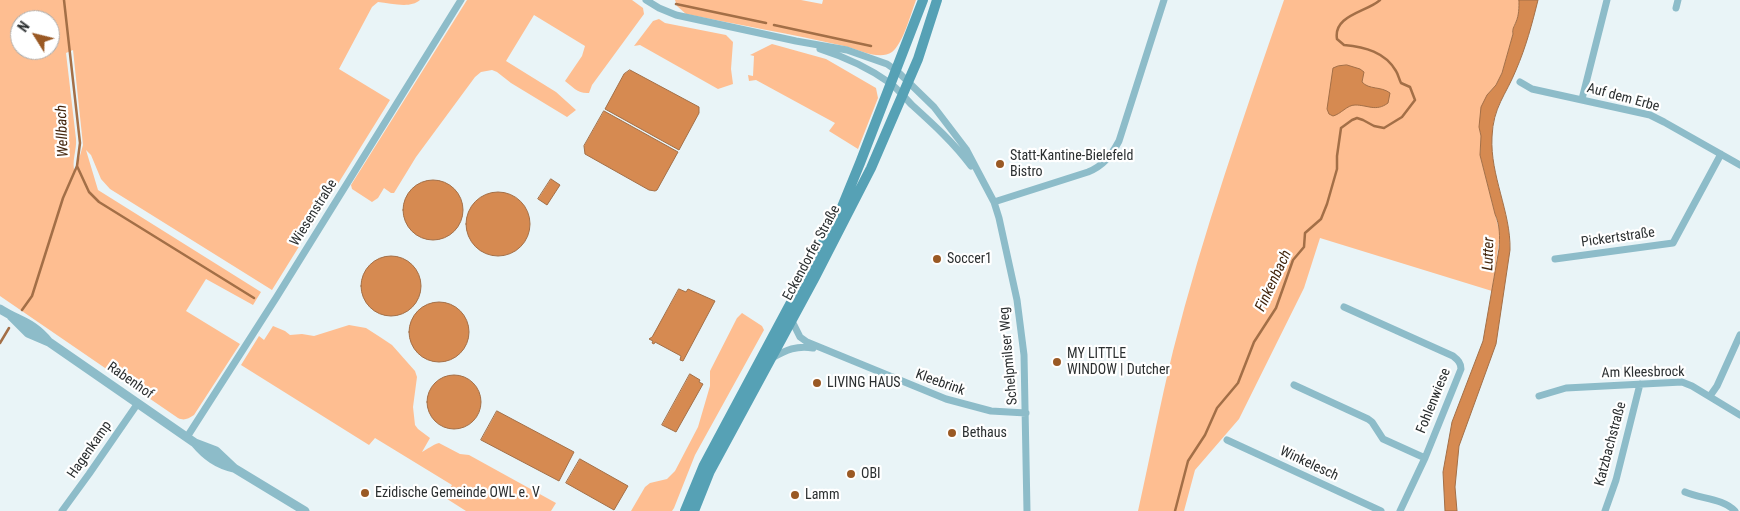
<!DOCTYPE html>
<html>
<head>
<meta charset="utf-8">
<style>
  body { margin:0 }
  #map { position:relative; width:1740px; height:511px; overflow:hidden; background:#e9f4f7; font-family:"Roboto Condensed",sans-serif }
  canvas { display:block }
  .north { position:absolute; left:10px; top:10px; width:50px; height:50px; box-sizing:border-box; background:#fff; border:1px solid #aaacac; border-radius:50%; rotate:306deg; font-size:14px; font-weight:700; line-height:20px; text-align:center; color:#2b2f30 }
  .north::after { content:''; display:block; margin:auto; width:18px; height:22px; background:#9a5924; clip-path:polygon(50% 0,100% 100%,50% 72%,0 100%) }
</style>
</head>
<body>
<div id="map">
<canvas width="1740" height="511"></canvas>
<div class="north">N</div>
</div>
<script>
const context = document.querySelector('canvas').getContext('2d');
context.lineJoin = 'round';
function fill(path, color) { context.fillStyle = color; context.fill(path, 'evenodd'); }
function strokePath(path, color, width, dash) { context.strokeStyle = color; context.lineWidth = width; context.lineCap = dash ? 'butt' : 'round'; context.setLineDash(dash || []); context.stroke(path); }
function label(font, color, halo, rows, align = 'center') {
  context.font = font + ' "Roboto Condensed",sans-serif'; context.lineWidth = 4.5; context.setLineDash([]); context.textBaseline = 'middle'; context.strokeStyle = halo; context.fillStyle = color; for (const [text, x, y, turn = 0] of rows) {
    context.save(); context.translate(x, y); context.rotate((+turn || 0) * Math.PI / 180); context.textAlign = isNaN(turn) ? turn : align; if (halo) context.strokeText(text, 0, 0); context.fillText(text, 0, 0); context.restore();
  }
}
const green = new Path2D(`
  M0,0H420C410,9 391,3 378,2L372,7L339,69L390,100L272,290L110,189L101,179L91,155L86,150L98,190L261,292L253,305L206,279L186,311L240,344L194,415C188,419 184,421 178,418L0,296ZM20,20H50V50H20ZM73,50L83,145L75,173C71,162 77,150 76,139L66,53Z
  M467,0H632L643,8L644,14L592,85L589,93C578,94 573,87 565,81L582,56L585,46L534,15L506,61L556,92L576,110L567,117L511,83L497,72L492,70L481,72L475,77L416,157L394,193H391L384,188L378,198L372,202L352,189L351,185Z
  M675,0H801L822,4L823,0H916C911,13 903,44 892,52C879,61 858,49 844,46C792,34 739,25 686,14L677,6Z
  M1284,0H1519C1519,8 1519,15 1516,22C1514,27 1512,29 1513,34L1502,73L1496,85L1487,95L1479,127L1481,136L1480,155L1500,234L1492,291L1320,238L1304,288L1239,419L1195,470L1184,511H1138C1150,458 1160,404 1173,351C1203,232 1244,116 1284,0Z
  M659,19L665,23L726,35L733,42L731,69L733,84L718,89L640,45L634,46L653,21Z
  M772,44L826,59L876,88L878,98L858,149L829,131L835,123L756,80L749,81L748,75L753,76L754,56L750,55Z
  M742,313L762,326L764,330L695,455L674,508L672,511H631L645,487L650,483L667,479L675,471L698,427L710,386V371L737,318Z
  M349,325L366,328L380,337L392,345L415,371L417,377L413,407L415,425L418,429L430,438L422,452C428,449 432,445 439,443L460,454L469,455L556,503L551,511H466L444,497L452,485L375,438L369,445L241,365L259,336L264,340L273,326L285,331L290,335L302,334L314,336Z`);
const water = new Path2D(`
  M1519,0H1538C1532,24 1526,47 1516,70C1506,95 1493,107 1492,137C1490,176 1511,212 1510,250L1496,344L1459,446L1455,487L1457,511H1445L1443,472L1452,422L1483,341L1499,249C1500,236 1500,226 1495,214L1480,155L1481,136L1479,127L1481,107L1487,95L1496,85L1502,73L1513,34C1512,29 1514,27 1516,22C1519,15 1519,8 1519,0Z
  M1347,65L1360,69L1364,72L1362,82C1369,90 1381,86 1390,93L1388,103C1376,112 1368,105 1355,105C1347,105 1341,114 1333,116L1329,114L1327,109L1333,68L1338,66Z
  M630,70L699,107V113L679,150L605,109L624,74Z
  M604,111L678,152L657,190L655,191L649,190L585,154L584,146Z
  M551,179L560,185L547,205L538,199Z
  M403 210a30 30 0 1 1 60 0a30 30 0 1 1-60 0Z
  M466 224a32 32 0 1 1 64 0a32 32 0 1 1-64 0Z
  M361 286a30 30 0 1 1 60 0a30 30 0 1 1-60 0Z
  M679,289L686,292L688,289L715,301L683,361L680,360L681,356L655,342L654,344L652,343L653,341L649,339L652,337Z
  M409 332a30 30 0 1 1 60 0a30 30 0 1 1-60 0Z
  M690,374L700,380L699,382L703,384L676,432L662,425Z
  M427 402a27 27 0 1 1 54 0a27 27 0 1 1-54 0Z
  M497,411L574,452L559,481L481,440Z
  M580,459L628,486L614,510L566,483Z`);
const stream = new Path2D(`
  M676,4L766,23
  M774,25L871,46
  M77,166L89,192L99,202L254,298
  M22,310L32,296L63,198L77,166L80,143L64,0
  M0,343L9,328
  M1175,511L1188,461L1205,435L1217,408L1238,383L1254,342L1276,308L1293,260L1304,247L1305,233L1321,219L1327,204L1337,169V156L1341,128L1352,120L1357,118L1363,120L1374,126L1384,128L1402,117L1415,100L1410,87L1401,83C1399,79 1398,74 1396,71C1385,52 1365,47 1344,45L1337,39C1333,15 1367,12 1380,0`);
const minor = new Path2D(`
  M646,0L659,8L676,15L796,41L847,50L887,64L897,71L934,107L966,149L994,202L999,218L1017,300L1024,355L1027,511
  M1676,8L1678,0
  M820,49C845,57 869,68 890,83C898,89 905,98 912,105C933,124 954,143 971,166
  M1520,82L1532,89L1650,115L1664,122L1740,165
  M1582,99L1607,0
  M994,202L1088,172C1103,166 1111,156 1119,141L1164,0
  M1555,259L1673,243L1721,154
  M1344,307L1453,356C1458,360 1461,363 1461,369L1425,458L1400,511
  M792,321L800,337L807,342L946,399L991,411L1026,413
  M772,358C786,350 797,345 813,348
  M1294,385L1368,419L1372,422L1383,439L1425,458
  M1539,396L1566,388L1682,382L1692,386L1740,415
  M1710,396L1717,386L1740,335
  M187,437L276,298L461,0
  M1227,440L1381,511
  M1685,492C1701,499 1723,498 1735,511
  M62,511L89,474L138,403
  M1605,511L1616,480L1640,384`);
const tertiary = new Path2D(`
  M0,309C20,322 32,321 49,342L195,443C206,456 217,464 234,468
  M11,316L28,333L49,342
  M195,443L216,451L234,468L305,511`);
const secondary = new Path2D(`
  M685,511L704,465L842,207L860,163L923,0
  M694,511L710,471L815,277L871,168L918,59L937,0`);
const markers = [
  [1000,164,5,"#9a5924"],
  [937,259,5,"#9a5924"],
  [1057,362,5,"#9a5924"],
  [817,383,5,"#9a5924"],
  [952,433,5,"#9a5924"],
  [851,474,5,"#9a5924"],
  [365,493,5,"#9a5924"],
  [795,495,5,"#9a5924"]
];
const streetNames = [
  ["Auf dem Erbe",1623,98,15],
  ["Wiesenstraße",314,213,-58],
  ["Pickertstraße",1618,238,-8],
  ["Eckendorfer Straße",812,253,-62],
  ["Schelpmilser Weg",1009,356,-95],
  ["Am Kleesbrock",1643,373,-1],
  ["Rabenhof",130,381,35],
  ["Kleebrink",940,383,20],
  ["Fohlenwiese",1434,401,-68],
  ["Katzbachstraße",1611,444,-75],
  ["Hagenkamp",90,450,-55],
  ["Winkelesch",1309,464,25]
];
const poiNames = [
  ["Statt-Kantine-Bielefeld",1010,156],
  ["Bistro",1010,172],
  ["Soccer1",947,259],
  ["MY LITTLE",1067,354],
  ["WINDOW | Dutcher",1067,370],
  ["LIVING HAUS",827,383],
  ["Bethaus",962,433],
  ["OBI",861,474],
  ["Ezidische Gemeinde OWL e. V",375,493],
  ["Lamm",805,495]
];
const waterNames = [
  ["Wellbach",63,131,-92],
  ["Lutter",1489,254,-88],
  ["Finkenbach",1274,281,-65]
];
fill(green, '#febe91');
fill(water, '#d68a51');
strokePath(water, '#a36f47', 1);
strokePath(stream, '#a36f47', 2.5);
strokePath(minor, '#8dbcc9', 7);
strokePath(tertiary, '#8dbcc9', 9);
strokePath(secondary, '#56a1b5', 10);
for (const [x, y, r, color] of markers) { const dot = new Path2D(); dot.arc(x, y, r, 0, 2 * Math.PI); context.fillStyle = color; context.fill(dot); strokePath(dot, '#fff', 2); }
label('14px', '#2b2f30', '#fff', streetNames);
label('14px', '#2b2f30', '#fff', poiNames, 'left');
label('italic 15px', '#43250c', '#fff', waterNames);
</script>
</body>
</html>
